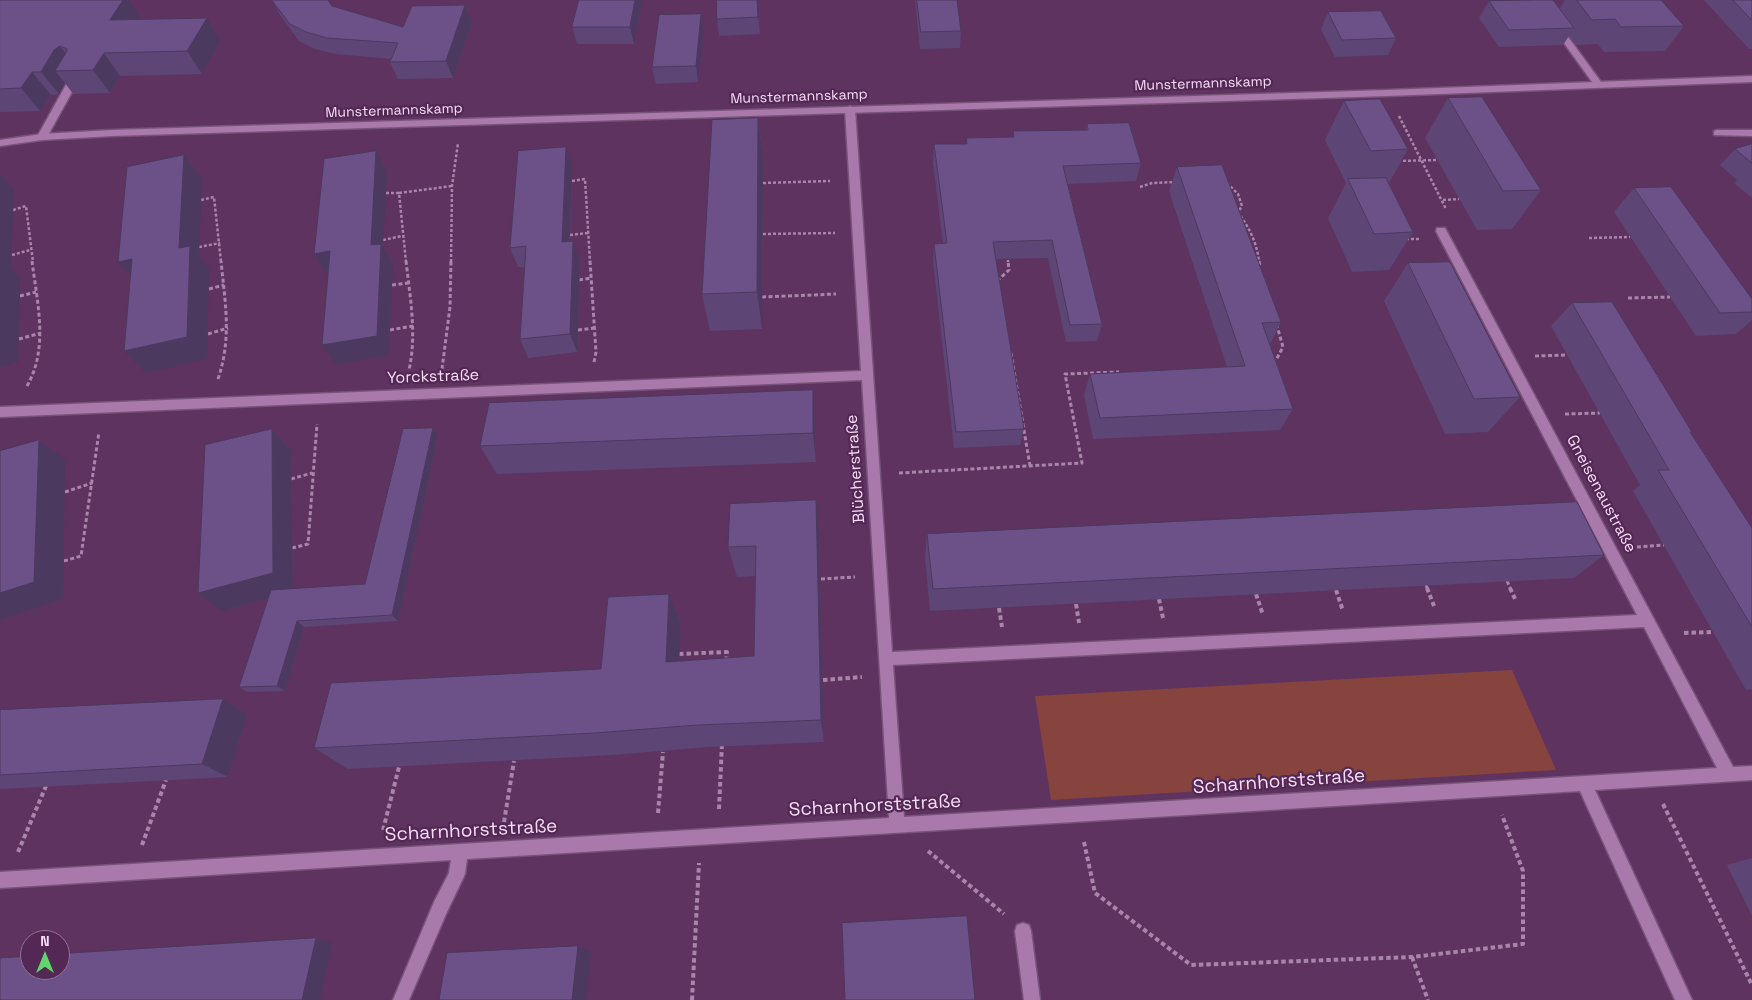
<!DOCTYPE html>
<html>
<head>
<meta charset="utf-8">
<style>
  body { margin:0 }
  #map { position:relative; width:1752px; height:1000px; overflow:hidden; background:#5e3360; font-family:"Space Grotesk",sans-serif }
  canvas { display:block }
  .north { position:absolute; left:20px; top:930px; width:50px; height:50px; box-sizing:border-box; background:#532855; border:1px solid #947095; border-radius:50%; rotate:0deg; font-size:14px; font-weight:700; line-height:20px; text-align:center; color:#f6dcf6 }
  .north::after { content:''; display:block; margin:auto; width:18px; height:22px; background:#60d56b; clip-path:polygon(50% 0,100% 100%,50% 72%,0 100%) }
</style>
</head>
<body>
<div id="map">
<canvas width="1752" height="1000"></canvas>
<div class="north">N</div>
</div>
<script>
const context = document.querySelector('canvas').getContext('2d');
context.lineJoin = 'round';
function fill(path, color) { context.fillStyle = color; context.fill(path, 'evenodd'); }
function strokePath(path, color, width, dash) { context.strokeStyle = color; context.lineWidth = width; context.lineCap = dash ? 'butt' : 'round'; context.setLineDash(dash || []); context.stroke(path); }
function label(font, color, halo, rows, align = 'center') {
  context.font = font + ' "Space Grotesk",sans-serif'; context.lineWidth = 4.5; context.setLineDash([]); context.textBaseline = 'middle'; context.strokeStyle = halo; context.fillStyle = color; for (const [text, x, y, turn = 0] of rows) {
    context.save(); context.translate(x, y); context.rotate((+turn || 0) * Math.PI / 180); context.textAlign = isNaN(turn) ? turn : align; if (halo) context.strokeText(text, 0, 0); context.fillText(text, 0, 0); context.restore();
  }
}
const green = new Path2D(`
  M1512,670L1556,770L1051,800L1035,696Z`);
const pathFar2 = new Path2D(`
  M1399,116L1446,209
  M1398,161L1438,160
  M572,181L585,179L590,262
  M763,183L830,181
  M1227,183L1238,194L1242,206L1238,212C1249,228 1257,242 1259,262
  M1140,187L1152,183L1176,182
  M386,193H399L406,262
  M399,193L452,186
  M201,200L214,197L221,262
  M1443,200L1459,199
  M13,210L26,206L33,262
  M763,234L835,233
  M570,235L588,233
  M1589,238L1630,237
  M1406,239H1420
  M383,240L402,236
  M199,247L220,243
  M12,255L30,250
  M1008,255V262
  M451,262L452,186L458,143`);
const pathFar1 = new Path2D(`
  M406,261C410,297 417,334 409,370
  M590,261L596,352L594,362
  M1259,261L1260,267
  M579,280L591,278
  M997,281L1009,270L1008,261
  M392,285L408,283
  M209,289L224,285
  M20,296L36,292
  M762,297L836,294
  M1628,298L1670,297
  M390,330L413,326
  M578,330L594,328
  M208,334L228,328
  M19,339L41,333
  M1011,353L1030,466
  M1535,356L1567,355
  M1272,362L1276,360L1283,347L1277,326
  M442,369L450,307L451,261
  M218,379C232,338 225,302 221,261
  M27,386C49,348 37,302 32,261
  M1565,414L1600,413
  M899,473L1082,463L1065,374L1119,372
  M291,479L312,473
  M65,492L92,483
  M1637,547L1664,545
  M292,548L308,544L317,424
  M64,561L81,556L99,432
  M821,579L855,577
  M1507,581L1511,590
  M1426,585L1428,590`);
const path = new Path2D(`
  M1427,588L1434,606
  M1510,588L1516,601
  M1336,590L1343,611
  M1256,594L1263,615
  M1159,599L1163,618
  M1076,604L1079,623
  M999,608L1002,627
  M1684,633L1714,632
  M679,654L727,652L726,662
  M823,680L862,677
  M1663,804L1752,985
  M719,809L722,743
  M658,813L663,752
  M504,822L514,761
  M383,830L399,767
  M1084,842L1095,893L1191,965L1412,957L1523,944V871L1502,815
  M142,845L166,780
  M928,851L1004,914
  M18,852L46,786
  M1412,957L1428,1000
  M692,1000L699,863`);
const lane = new Path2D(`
  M77,71L82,74L47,137L45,139H39L37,137L72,74Z
  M1717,130H1752V136L1714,135V131Z`);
const street = new Path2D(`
  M1533,0H1541L1601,82V86H1595Z
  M850,106L855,109L892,652L1637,615L1436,231L1437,228H1445L1733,767L1752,766V780L1595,790L1692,1000H1675L1580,791L467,859L465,874L446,914L409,1000H393L434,902L449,873L451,860L0,888V872L889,818L862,380L0,417V407L861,371L845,109ZM1644,627L1717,768L904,817L893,665Z
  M1023,923L1029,925L1031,931L1040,1000H1024L1015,931L1017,925Z`);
const secondary = new Path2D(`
  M1752,76V82L1387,96L112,136L42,140L0,146V140L42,134L112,130L1387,90Z`);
const wall = new Path2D(`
  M0,0H129L141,18L140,20L220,41L202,74L120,76L110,93L73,94L65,83L59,94L51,95L40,111L0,112Z
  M272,0L332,6L403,27L465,5L472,22L453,78L398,79L390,62L391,59L336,54L315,49L299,41L280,15Z
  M579,0H642L634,44H577L572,27Z
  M759,0L760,34L719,36L717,19Z
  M915,0H957L961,31L960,48L920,49Z
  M1565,0H1663L1662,1L1684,26L1665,51L1604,52L1598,44L1576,45L1569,36L1563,45L1499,47L1479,18L1489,1L1560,8Z
  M1704,0H1752V49H1749Z
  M1328,12L1396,38L1388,55L1335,57L1321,29Z
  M701,14L704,31L698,82L656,84L652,67Z
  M1448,98L1541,190L1512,229L1477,230L1425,138Z
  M1344,101L1408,149L1389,183L1413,232L1389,270L1352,272L1328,218L1346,183L1325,140Z
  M758,118L763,158L762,329L710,331L702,294Z
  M1087,124L1141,163L1136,181L1068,184L1102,324L1097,341L1066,342L1048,258L996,259L1024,429L1020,445L954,448L933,261L934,244L943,243L933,163L934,144H966V138L1013,137V131L1086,130Z
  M1752,144V198L1734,183L1737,180L1720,165L1735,149Z
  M572,167L570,242L573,241L580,261L577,352L528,358L520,339L525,267H518L510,248Z
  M1177,167L1281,322L1270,344L1293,409L1280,430L1093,439L1084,395L1090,374L1227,367L1169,191Z
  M1634,188L1752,299V320L1736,334L1696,336L1614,212Z
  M1408,263L1520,397L1488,432L1445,434L1384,301Z
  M1572,303L1692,432L1691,433L1752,528V689L1746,690L1633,491L1640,485L1551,326Z
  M815,420L816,462L497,474L480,446Z
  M433,428L438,435L398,621L304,627L285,691L247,692L239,687L268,598L222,611L272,429L291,450L293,589L365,584Z
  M819,532L824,742L708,747L612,755L348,769L314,748L601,669L669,594L681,622L679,661L754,656L755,576L737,577L728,547Z
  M927,534L1604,555L1574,578L930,611L925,558Z
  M223,699L247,714L228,777L0,789V710Z
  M1752,858V916L1727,865Z`);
const shadedWall = new Path2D(`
  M123,0H129L141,18L126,43L110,20Z
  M635,0H642L634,44L630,27Z
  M757,0H759L760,34L758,17Z
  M465,5L472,22L453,78L446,61Z
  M701,14L704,31L698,82L696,66Z
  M207,18L220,41L202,74L187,51Z
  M60,46L77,68L55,71L65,83L59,94L41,72L54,50Z
  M104,53L120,76L110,93L93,70Z
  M32,72L51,95L40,111L21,88Z
  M758,118L763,158L762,329L757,292Z
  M566,147L572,167L569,262L562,242Z
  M376,151L387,172L383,247L393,263L389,355L336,364L322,345L371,245Z
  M184,155L202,179L199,257L209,269L207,359L146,373L124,351Z
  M0,174L14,189L11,268L20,277L18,362L0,367Z
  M573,241L580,261L577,352L570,334Z
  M330,251L343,271L327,274L314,254Z
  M132,259L139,285L118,262Z
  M813,390L815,420L816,462L813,433Z
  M433,428L438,435L398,621L392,615Z
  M272,429L291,450L293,591L222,611L198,593Z
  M39,440L65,460L63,599L0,620V593Z
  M816,500L819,532L824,742L821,720Z
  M669,594L681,622L678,687L666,662Z
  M297,621L304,627L285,691L277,686Z
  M223,699L247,714L228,777L202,764Z
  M316,938L332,943L320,1000H302Z
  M578,946L591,952L586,1000H572Z`);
const building = new Path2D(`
  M0,0H123L110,20L207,18L187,51L104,53L93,70L55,71L67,51V49L60,46L54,50L41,72H32L21,88L0,89Z
  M272,0H328L332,6L403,27L412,6L465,5L446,61L390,62L398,43L327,38L306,32L290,24Z
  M579,0H635L630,27H572Z
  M717,0H757L758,17L717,19Z
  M917,0H957L961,31L921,32Z
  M1535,0H1553L1574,28L1509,30L1489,1Z
  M1577,0H1661L1684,26L1621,27L1615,19L1592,20Z
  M1733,0H1752V20Z
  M1381,11L1396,38L1342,40L1328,12Z
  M701,14L696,66L652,67L659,15Z
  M1482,97L1541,190L1503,191L1448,98Z
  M1380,99L1408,149L1371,151L1344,101Z
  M758,118L757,292L702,294L712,120Z
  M1129,123L1141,163L1063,166L1102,324L1070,325L1052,240L993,242L1024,429L956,432L934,244L947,243L934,144H967L966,138L1014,137L1013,131L1088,130L1087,124Z
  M1752,144V163L1735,149Z
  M566,147L562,242L573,241L570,334L520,339L526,246L510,248L518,151Z
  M376,151L371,245L381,244L377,336L322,345L330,251L314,254L324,159Z
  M184,155L179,248L190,246L187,337L124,351L132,259L118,262L127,167Z
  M1222,165L1281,322L1262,323L1293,409L1100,418L1090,374L1245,366L1177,167Z
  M1386,178L1413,232L1374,234L1348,179Z
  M1671,187L1752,299V312L1720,313L1634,188Z
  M1450,262L1520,397L1474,399L1408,263Z
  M1612,302L1692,432H1690L1752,528V627L1658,470H1669L1572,303Z
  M813,390V433L480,446L489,403Z
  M433,428L392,615L297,621L277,686L239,687L271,590L365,584L403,429Z
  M272,429L273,573L198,593L205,445Z
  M39,440L34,582L0,593V451Z
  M816,500L821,720L698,725L595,733L314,748L331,683L601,669L608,597L669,594L666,662L754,656L756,546L728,547L730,504Z
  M1577,502L1604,555L933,589L927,534Z
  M223,699L202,764L0,775V710Z
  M967,916L975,1000H845L842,923Z
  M316,938L302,1000H0V958L30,956V970H60V954Z
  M578,946L572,1000H439L447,953Z`);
const farStreetnames = [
  ["Munstermannskamp",1203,84,-2],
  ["Munstermannskamp",799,97,-2],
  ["Munstermannskamp",394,111,-2]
];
const streetNames = [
  ["Yorckstraße",433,377,-2],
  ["Blücherstraße",856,469,-94],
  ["Gneisenaustraße",1601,494,62]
];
const nearStreetnames = [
  ["Scharnhorststraße",1279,782,-4],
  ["Scharnhorststraße",875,806,-3],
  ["Scharnhorststraße",471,831,-3]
];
fill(green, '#87433e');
strokePath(lane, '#785379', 3);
strokePath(street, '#785379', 3);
strokePath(secondary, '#785379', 3);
strokePath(pathFar2, '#a885a9', 2.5, [3, 2]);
strokePath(pathFar1, '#a885a9', 3, [4, 2.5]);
strokePath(path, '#a885a9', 4, [4.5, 3]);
fill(lane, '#a979ab');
fill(street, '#a979ab');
fill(secondary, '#a979ab');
fill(wall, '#5d4675');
fill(shadedWall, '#4c395f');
fill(building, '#6c5188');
strokePath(building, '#4c395f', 1);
label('14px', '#f6dcf6', '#532855', farStreetnames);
label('16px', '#f6dcf6', '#532855', streetNames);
label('19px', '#f6dcf6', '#532855', nearStreetnames);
</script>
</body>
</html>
